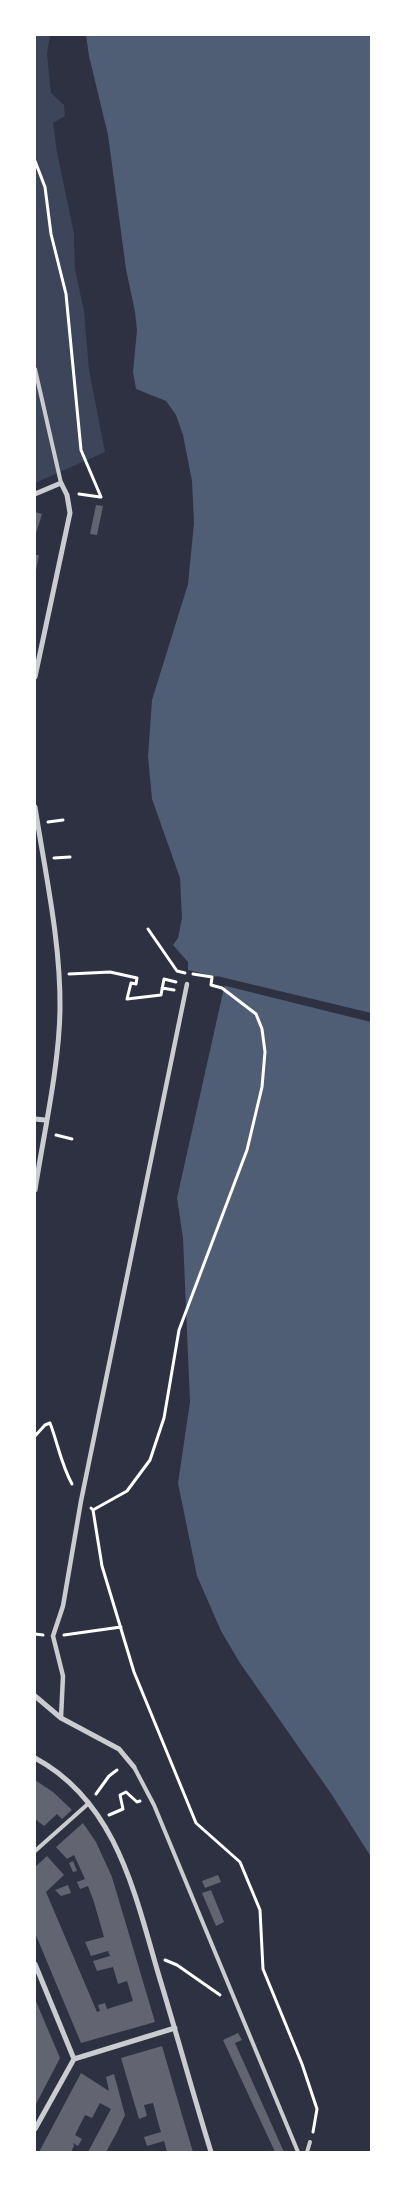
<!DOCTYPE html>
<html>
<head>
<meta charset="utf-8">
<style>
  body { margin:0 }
  #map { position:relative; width:406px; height:2187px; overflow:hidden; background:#2d3142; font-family:"Titillium Web",sans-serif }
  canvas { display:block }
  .frame { position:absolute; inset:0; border:36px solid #fff; pointer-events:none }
</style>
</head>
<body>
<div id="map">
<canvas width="406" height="2187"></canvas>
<div class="frame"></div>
</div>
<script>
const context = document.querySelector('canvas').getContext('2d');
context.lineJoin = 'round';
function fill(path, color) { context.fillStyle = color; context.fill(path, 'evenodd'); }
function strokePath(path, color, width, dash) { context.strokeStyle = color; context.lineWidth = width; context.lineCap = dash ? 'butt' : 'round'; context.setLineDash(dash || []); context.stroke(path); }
const green = new Path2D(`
  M35,35H50L47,54L51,93L64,105L65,116L53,123L57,152L74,234L75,269L84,311L89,370L105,452L35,483Z`);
const water = new Path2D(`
  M86,35H371V1857L332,1795L240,1663L221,1631L197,1576L178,1483L190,1402L183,1238L177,1198L226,979L188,970V962L173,945L178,938L182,918L180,878L152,799L148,756L152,700L188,584L194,523L192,481L183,435L176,415L166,401L136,389L133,372L137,330L135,312L126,269L108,135L89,56Z`);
const pier = new Path2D(`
  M217,976L371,1013V1022L222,985L223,980L216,979Z`);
const building = new Path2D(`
  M96,505L103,506L97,535L90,534Z
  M35,512L42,514L36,533H35Z
  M35,555H39L36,570H35Z
  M35,1780L53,1792L72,1810L62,1819L57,1814L44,1826L35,1819Z
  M83,1823L96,1842L112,1877L155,2022L81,2043L35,1933V1867L47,1856L64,1875L46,1892L97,2012L100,2011L98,2005L105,2003L107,2009L133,2001L127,1981L118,1984L113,1967L97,1971L93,1961L110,1956L108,1951L91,1956L85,1942L104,1937L94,1902L88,1886L80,1889L77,1882L85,1879L74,1855L67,1859L56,1847Z
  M73,1861L77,1871L73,1872L69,1863Z
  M218,1875L221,1882L205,1888L202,1881Z
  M68,1885L71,1893L61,1896L55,1890Z
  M211,1890L224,1922L216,1926L202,1893Z
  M35,1999L60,2058L35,2106Z
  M238,2033L242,2040L235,2043L284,2152H275L223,2040Z
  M162,2046L182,2115L193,2152H167L164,2141L147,2146L144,2137L161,2132L158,2122L153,2103L144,2105L147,2116L139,2119L121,2058Z
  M81,2073L109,2091L106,2077L114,2074L125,2115L116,2134L106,2152H88L111,2109L100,2103L92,2118L85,2115L75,2135L82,2139L78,2146L73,2143L74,2146L71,2152H39Z`);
const path = new Path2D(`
  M35,161L45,187L51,234L66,294L81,450L101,497
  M79,494L100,497
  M48,822L63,820
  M54,858L70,857
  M148,929L177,971L185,973
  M69,974L110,972L137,978L136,984L131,983L127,999L161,995L164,979L176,982
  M162,988L174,990
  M56,1135L72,1139
  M35,1436L45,1425L50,1423C58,1444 61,1464 72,1484
  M91,1508L93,1510L102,1566L134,1672L196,1823L240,1862L260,1910L263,1969L302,2064L317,2109L313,2132
  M93,1510L127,1491L150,1460L164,1418L179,1330L247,1150L262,1087L265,1052L262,1029L256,1014L222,988L211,985L212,977L193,974
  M35,1634L43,1635
  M64,1635L121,1627
  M96,1794L109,1776L117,1770
  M109,1815L123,1809L120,1795L126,1792L137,1802L140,1801
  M165,1960L177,1965L220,1995`);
const service = new Path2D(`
  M35,369L61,483
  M134,1767L154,1805L298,2152
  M35,1851L89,1803
  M307,2152L310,2142`);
const pedestrian = new Path2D(`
  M61,1718L63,1676L53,1636L63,1606L81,1501L187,984`);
const minor = new Path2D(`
  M35,494L61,483L67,495L70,513L35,677
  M35,807C45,872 61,943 60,1010C59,1067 44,1132 35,1190
  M35,1119L45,1120
  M35,1696L61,1718L119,1749L134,1767
  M35,1758C117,1802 135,1895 159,1976C177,2035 193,2094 211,2152
  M35,1964L74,2059
  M35,2129L74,2059L175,2028`);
fill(green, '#3c4559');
fill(water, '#4f5d75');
fill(pier, '#2d3142');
fill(building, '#626471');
strokePath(path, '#fff', 3);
strokePath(service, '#caccd0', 4);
strokePath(pedestrian, '#caccd0', 4.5);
strokePath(minor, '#caccd0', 5);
</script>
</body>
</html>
